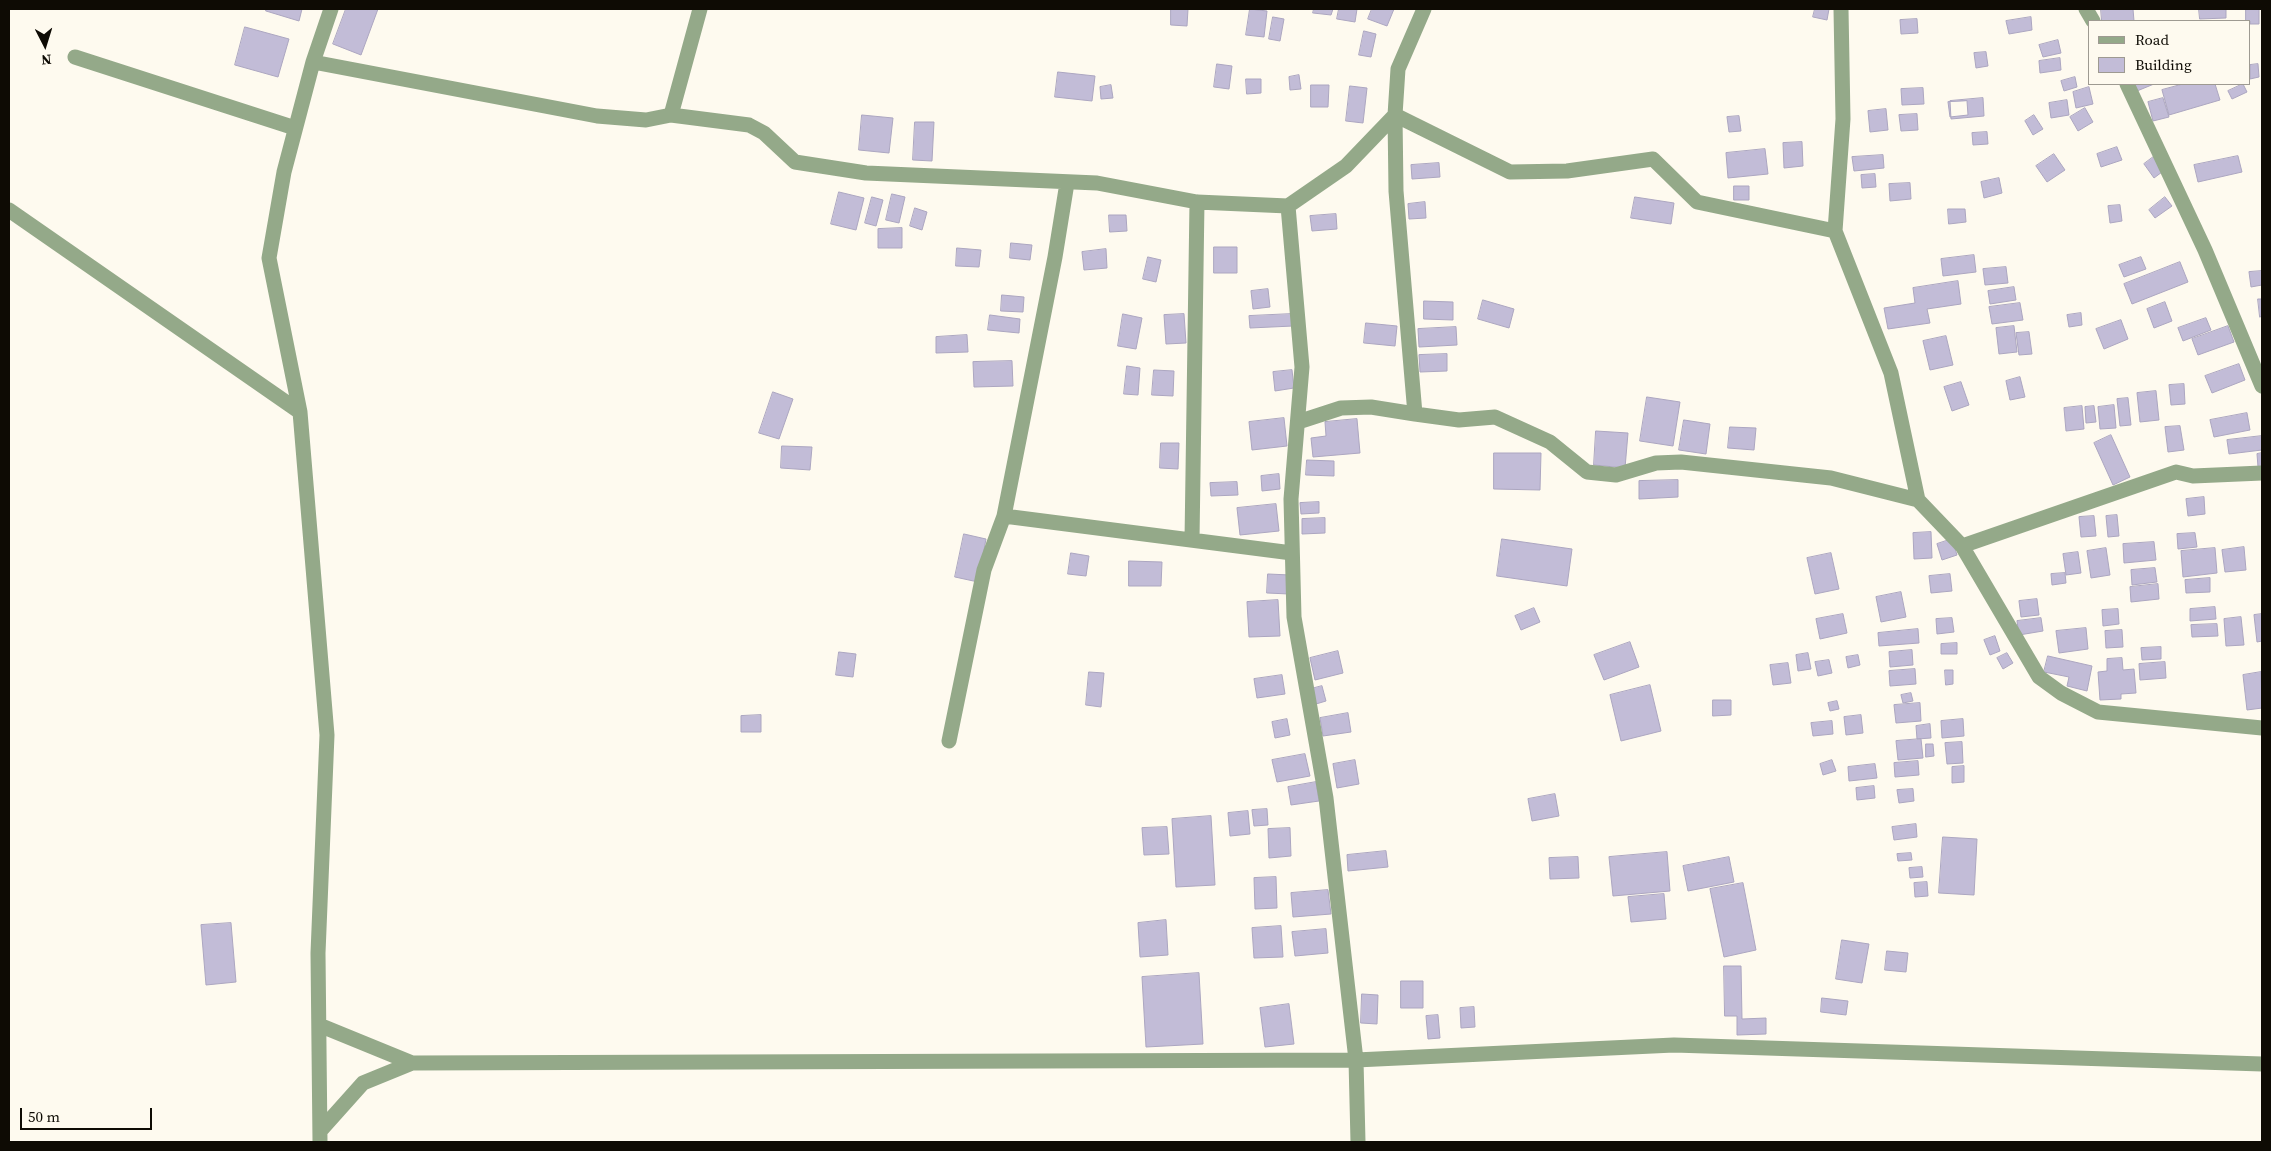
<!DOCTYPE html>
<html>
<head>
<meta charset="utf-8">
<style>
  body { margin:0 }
  #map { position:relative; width:2271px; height:1151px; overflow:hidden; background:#fefaef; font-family:"Source Serif 4",serif }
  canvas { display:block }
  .frame { position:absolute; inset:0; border:10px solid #0e0b04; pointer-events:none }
  .legend { position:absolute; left:2088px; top:20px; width:162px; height:65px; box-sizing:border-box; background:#fefaef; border:1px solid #9e9a91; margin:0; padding:6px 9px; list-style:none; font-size:15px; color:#0e0b04 }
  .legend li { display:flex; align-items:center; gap:10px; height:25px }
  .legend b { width:25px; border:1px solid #9e9a91 }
  .north { position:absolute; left:20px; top:20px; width:50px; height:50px; -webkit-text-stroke:4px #fefaef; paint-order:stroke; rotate:175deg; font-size:14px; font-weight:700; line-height:20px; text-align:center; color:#0e0b04 }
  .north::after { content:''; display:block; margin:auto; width:18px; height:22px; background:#0e0b04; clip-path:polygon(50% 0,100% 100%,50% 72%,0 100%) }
  .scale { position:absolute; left:20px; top:1108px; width:132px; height:22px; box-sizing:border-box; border:2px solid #0e0b04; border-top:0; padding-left:6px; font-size:15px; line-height:18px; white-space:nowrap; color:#0e0b04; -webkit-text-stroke:4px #fefaef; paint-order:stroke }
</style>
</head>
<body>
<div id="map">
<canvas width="2271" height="1151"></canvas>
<div class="frame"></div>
<ul class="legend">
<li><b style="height:6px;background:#94a989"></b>Road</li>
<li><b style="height:14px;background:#c2bcd7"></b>Building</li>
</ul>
<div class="north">N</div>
<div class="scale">50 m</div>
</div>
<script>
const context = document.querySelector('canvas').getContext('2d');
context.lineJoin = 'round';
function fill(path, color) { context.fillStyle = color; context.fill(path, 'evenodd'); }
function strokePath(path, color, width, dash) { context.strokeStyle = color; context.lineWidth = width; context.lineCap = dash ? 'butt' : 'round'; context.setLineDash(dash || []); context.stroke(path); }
const building = new Path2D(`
  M266,9H302L299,21L266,11Z
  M346,9H378L361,55L333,44Z
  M1171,9H1188L1187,26L1171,25Z
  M1250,9L1267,11L1264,37L1246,35Z
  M1314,9H1333L1331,15L1313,13Z
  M1339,9H1357L1355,22L1337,19Z
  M1372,9H1394L1387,26L1368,19Z
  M1815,9H1829L1827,20L1813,17Z
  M2101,9H2133L2134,21H2102Z
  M2199,9H2226V18L2200,19Z
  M2246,9H2259V24H2250V21H2246Z
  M1273,17L1284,19L1280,41L1269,39Z
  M2031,17L2032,30L2009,34L2006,21Z
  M1917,19L1918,33L1901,34L1900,20Z
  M245,27L289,39L278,77L235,65Z
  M1364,31L1376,34L1371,57L1359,55Z
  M2058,40L2061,53L2043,57L2039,45Z
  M1986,52L1988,66L1976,68L1974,53Z
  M2060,58L2061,70L2040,73L2039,61Z
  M1217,64L1232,66L1229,89L1214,87Z
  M2258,64L2259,77L2250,79V65Z
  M1058,72L1095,76L1092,101L1055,97Z
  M1299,75L1301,89L1290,90L1289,77Z
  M2075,77L2077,87L2064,91L2061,81Z
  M1246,79H1261V93L1247,94Z
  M2134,84H2154L2137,91Z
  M2183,84H2215L2220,100L2169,115L2162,90Z
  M2243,84L2247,92L2232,99L2228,91Z
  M1111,85L1113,98L1101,99L1100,87Z
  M1311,85H1329L1328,107H1311Z
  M1350,86L1367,88L1363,123L1346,121Z
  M2089,87L2093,104L2076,108L2073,92Z
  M1923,88L1924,104L1902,105L1901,89Z
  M1983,98L1984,116L1951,119L1950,101Z
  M2163,98L2169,117L2153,121L2148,102Z
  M2067,100L2069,115L2051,118L2049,103Z
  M1967,101L1968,115L1950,117L1948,102Z
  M2085,108L2093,122L2078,131L2070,117Z
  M1886,109L1888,130L1870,132L1868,111Z
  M1917,114L1918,130L1901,131L1899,115Z
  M862,115L893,118L889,153L859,150Z
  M2034,115L2043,129L2033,135L2025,121Z
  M1739,116L1741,131L1729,132L1727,117Z
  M915,122H934L932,161L913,160Z
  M1987,132L1988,144L1973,145L1972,133Z
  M1802,142L1803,166L1784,168L1783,143Z
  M2117,147L2122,160L2101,167L2097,154Z
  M1765,149L1768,174L1728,178L1726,153Z
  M2054,154L2065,170L2047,182L2036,166Z
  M1883,155L1884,168L1854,171L1852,157Z
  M2156,155L2166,169L2154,178L2144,164Z
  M2238,156L2242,172L2198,182L2194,165Z
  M1439,163L1440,177L1412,179L1411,165Z
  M1875,174L1876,187L1862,188L1861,175Z
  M1999,178L2002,193L1984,198L1981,182Z
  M1910,183L1911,199L1890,201L1889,184Z
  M1734,186H1749V200H1734Z
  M839,192L864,198L856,230L831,224Z
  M892,194L905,197L899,223L886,220Z
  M872,197L883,200L876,226L865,223Z
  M1635,197L1674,203L1671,224L1631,218Z
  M2165,197L2172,206L2155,218L2149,210Z
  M1425,202L1426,218L1409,219L1408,204Z
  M2120,205L2122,221L2110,223L2108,206Z
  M915,208L927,212L922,230L910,226Z
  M1948,209H1965L1966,222L1949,224Z
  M1336,214L1337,229L1312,231L1310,216Z
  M1109,215H1126L1127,231L1110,232Z
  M902,228V248H878V229Z
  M1011,243L1032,245L1030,260L1010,258Z
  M1214,247H1237V273H1214Z
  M957,248L981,250L979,267L956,266Z
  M1106,249L1107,268L1084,270L1082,252Z
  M1974,255L1976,272L1943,276L1941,259Z
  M1148,257L1161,260L1156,282L1143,279Z
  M2141,257L2146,269L2124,277L2119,265Z
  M2180,262L2188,282L2132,304L2124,284Z
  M2006,267L2008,283L1985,285L1983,269Z
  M2262,271V285L2251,287L2249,272Z
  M1958,281L1961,304L1927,309L1930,323L1888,329L1884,308L1915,303L1913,288Z
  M2014,287L2016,300L1990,304L1988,291Z
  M1268,289L1270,307L1253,309L1251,291Z
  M1002,295L1024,297L1023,312L1001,311Z
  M2258,299H2262V316L2260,317Z
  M1483,300L1514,309L1509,328L1478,319Z
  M1424,301L1453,302V320L1424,319Z
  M2165,302L2172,321L2154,328L2147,309Z
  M2020,303L2023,320L1992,324L1989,307Z
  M2081,313L2082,325L2069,327L2067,315Z
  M1123,314L1142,318L1136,349L1118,346Z
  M1184,314L1186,343L1166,344L1164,315Z
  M1292,314L1293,326L1250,328L1249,316Z
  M990,315L1020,319L1019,333L988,330Z
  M2206,318L2211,330L2183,341L2178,328Z
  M2121,320L2128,339L2104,349L2096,329Z
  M1366,323L1397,326L1395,346L1364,343Z
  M2014,326L2017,352L1999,354L1996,328Z
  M2228,326L2234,342L2198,355L2192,339Z
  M1456,327L1457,345L1419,347L1418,329Z
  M2029,332L2032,354L2019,355L2016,333Z
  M967,335L968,352L936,353V337Z
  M1946,336L1953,365L1930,370L1923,341Z
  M1447,354V371L1420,372L1419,355Z
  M1012,361L1013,386L974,387L973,362Z
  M2239,364L2245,380L2212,393L2205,376Z
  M1127,366L1140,368L1138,395L1124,394Z
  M1154,370L1174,371L1173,396L1152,395Z
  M1292,370L1294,388L1275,391L1273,372Z
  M2020,377L2025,397L2010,400L2006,381Z
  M1961,382L1969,405L1952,411L1944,387Z
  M2184,384L2185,404L2171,405L2169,385Z
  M2156,391L2159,420L2140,422L2137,393Z
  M773,392L793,399L779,439L759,433Z
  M1647,397L1680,402L1673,446L1640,441Z
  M2128,398L2131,425L2120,426L2117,399Z
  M2114,405L2116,428L2100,429L2098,407Z
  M2082,406L2084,429L2066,431L2064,408Z
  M2094,406L2096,422L2086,423L2085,407Z
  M2247,413L2250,430L2214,437L2210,420Z
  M1284,418L1287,446L1252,450L1249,422Z
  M1357,419L1360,453L1313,457L1311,438L1326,436L1325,422Z
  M1684,420L1710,424L1706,454L1679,450Z
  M2180,426L2184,450L2168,452L2165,427Z
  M1730,427L1756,428L1754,450L1728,448Z
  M1596,431L1628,433L1625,468L1594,465Z
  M2111,435L2130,477L2113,485L2094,443Z
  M2262,436V450L2229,454L2227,440Z
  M1161,443H1179L1178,469L1160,468Z
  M782,446L812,447L810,470L781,468Z
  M1494,453H1541L1540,490L1494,489Z
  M2262,453V466L2258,467L2257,454Z
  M1307,460L1334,461V476L1306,475Z
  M1279,474L1280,489L1262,491L1261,476Z
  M1678,480V497L1639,499V481Z
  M1237,482L1238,495L1211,496L1210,483Z
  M2204,497L2205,514L2188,516L2186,499Z
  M1319,502V513L1301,514L1300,503Z
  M1276,504L1279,531L1240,535L1237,508Z
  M2117,515L2119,536L2108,537L2106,516Z
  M2094,516L2096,536L2081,537L2079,517Z
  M1325,518V533L1302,534V519Z
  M1931,532L1932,558L1914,559L1913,533Z
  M2195,533L2197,547L2178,549L2177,534Z
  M964,534L986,539L978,582L955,577Z
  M1502,539L1572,549L1567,586L1497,576Z
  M1952,539L1957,555L1942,560L1937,544Z
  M2154,542L2156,560L2124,563L2123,544Z
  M2244,547L2246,570L2225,572L2222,550Z
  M2106,548L2110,575L2091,578L2087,551Z
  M2215,548L2217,573L2183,577L2181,551Z
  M2078,552L2081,573L2066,575L2063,554Z
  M1071,553L1089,556L1086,576L1068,574Z
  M1831,553L1839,589L1815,594L1807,558Z
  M1129,561L1162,562L1161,586H1129Z
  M2155,568L2157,582L2132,585L2131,570Z
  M2065,573L2066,583L2052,585L2051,574Z
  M1268,574L1290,575L1289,594L1267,593Z
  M1950,574L1952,591L1931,593L1929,576Z
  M2210,578V592L2186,593L2185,580Z
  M2158,584L2159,599L2131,602L2130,587Z
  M1901,592L1906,617L1881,622L1876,597Z
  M2037,599L2039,615L2021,617L2019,601Z
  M1278,600L1280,636L1249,637L1247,602Z
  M2215,607L2216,619L2190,621V609Z
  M1534,608L1540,622L1521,630L1515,616Z
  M2118,609L2119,624L2103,626L2102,610Z
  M1843,614L1847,633L1820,639L1816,619Z
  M2262,614V641L2257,642L2254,615Z
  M2241,617L2244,645L2226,646L2224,619Z
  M1952,618L1954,632L1937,634L1936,619Z
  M2041,618L2043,631L2019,635L2017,621Z
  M2217,624L2218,636L2192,637L2191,625Z
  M2086,628L2088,649L2059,653L2056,631Z
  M1918,629L1919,643L1879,646L1878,633Z
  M2122,630L2123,647L2106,648L2105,631Z
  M1995,636L2000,651L1990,655L1984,640Z
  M1630,642L1639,667L1604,680L1594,655Z
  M1957,643V654H1941V644Z
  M2161,647V659L2142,660L2141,648Z
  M1912,650L1913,665L1890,667L1889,652Z
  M1338,651L1343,673L1315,680L1310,658Z
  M839,652L856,654L853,677L836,675Z
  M1808,653L1811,669L1798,671L1796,655Z
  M2007,653L2013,663L2003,669L1997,658Z
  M1858,655L1860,665L1848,668L1846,657Z
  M2048,656L2092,666L2087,691L2067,686L2069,677L2044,672Z
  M2122,658L2123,670L2134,669L2136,693L2121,694V699L2100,700L2098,672L2107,671V659Z
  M1829,660L1832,673L1818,676L1815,662Z
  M2165,662L2166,678L2140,680L2139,664Z
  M1788,663L1791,683L1773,685L1770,665Z
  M1915,669L1916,684L1890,686L1889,671Z
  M1945,670H1953V684L1946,685Z
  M1089,672L1104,673L1101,707L1086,705Z
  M2261,672L2262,708L2247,710L2243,675Z
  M1282,675L1285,694L1257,698L1254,679Z
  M1650,685L1661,731L1621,741L1610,695Z
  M1322,686L1326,701L1316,704L1311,689Z
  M1911,693L1913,701L1903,703L1901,695Z
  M1713,700H1731V715L1713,716Z
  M1837,701L1839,709L1830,711L1828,703Z
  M1920,703L1921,721L1896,723L1894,705Z
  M1348,713L1351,732L1323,736L1320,718Z
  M761,715V732H741V716Z
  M1861,715L1863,733L1846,735L1844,717Z
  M1287,719L1290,735L1275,738L1272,722Z
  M1963,719L1964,736L1942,738L1941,721Z
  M1832,721L1833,734L1813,736L1811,723Z
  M1930,724L1931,738L1917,739L1916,726Z
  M1921,739L1923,758L1898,760L1896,741Z
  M1962,742L1963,763L1947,764L1945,743Z
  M1926,744H1933L1934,756L1926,757Z
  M1305,754L1310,776L1277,782L1272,760Z
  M1355,760L1359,784L1337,788L1333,764Z
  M1832,760L1836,771L1823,775L1820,764Z
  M1918,761L1919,775L1895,777L1894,763Z
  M1875,764L1877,778L1849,781L1848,767Z
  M1964,766V782L1952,783V767Z
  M1316,782L1319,801L1291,805L1288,787Z
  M1874,786L1875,798L1857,800L1856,788Z
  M1913,789L1914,801L1899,803L1897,790Z
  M1555,794L1559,816L1532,821L1528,799Z
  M1267,809L1268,825L1254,826L1252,810Z
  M1248,811L1250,834L1230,836L1228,813Z
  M1211,816L1215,885L1176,887L1172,819Z
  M1916,824L1917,837L1894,840L1892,827Z
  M1167,827L1169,854L1144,855L1142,828Z
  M1290,828L1291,856L1269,858L1268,829Z
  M1943,837L1977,839L1974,895L1939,893Z
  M1386,851L1388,867L1348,871L1347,855Z
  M1667,852L1670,891L1613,896L1609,857Z
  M1911,853L1912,860L1898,861L1897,854Z
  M1578,857L1579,878L1550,879L1549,858Z
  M1729,857L1734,882L1688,891L1683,866Z
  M1922,867L1923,877L1910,878L1909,868Z
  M1276,877L1277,908L1255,909L1254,878Z
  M1927,882L1928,896L1915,897L1914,883Z
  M1743,883L1756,950L1724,957L1710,889Z
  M1328,890L1331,914L1293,917L1291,893Z
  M1664,894L1666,919L1631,922L1628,897Z
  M1166,920L1168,955L1140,957L1138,923Z
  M231,923L236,982L206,985L201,925Z
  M1281,926L1283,957L1254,958L1252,928Z
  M1326,929L1328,953L1295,956L1292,932Z
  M1842,940L1869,944L1862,983L1836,979Z
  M1887,951L1908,953L1906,972L1885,970Z
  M1724,966H1741L1742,1019L1766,1018V1034L1737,1035V1016H1725Z
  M1199,973L1203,1044L1146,1047L1142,977Z
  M1401,981H1423V1008H1401Z
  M1362,994L1378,995L1377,1024L1361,1023Z
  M1822,998L1848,1001L1846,1015L1821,1012Z
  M1289,1004L1294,1044L1265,1047L1260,1008Z
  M1474,1007L1475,1027L1461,1028L1460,1008Z
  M1438,1015L1440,1038L1428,1039L1426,1016Z`);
const minor = new Path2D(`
  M1841,9L1843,119L1835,231L1891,373L1918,500
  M2086,9L2093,21
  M75,57L295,128
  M313,62L597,116L646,120L671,115L700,9
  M2127,84L2205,250L2262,386
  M671,115L749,125L764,133L795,162L866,173L1097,183L1197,202L1288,206
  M9,210L300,412
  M1415,414L1459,420L1495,417L1550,442L1587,472L1616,475L1656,463L1681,462L1831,478L1918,500L1962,546L2039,677L2061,693L2098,712L2262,728
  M1298,422L1341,408L1371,407L1415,414L1396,191L1395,115L1398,69L1424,9
  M1004,516L1292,553
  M1192,540L1197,202
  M1962,546L2176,472L2193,476L2262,473
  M949,741L984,570L1004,516L1055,257L1067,183
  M319,1025L412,1063
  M321,1130L363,1083L412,1063L1356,1060L1674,1045L2262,1064
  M320,1142L318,953L327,735L300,412L269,258L284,172L313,62L331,9
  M1358,1142L1356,1060L1326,798L1294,617L1291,499L1302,367L1288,206L1346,166L1395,115L1510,172L1567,171L1653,159L1697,202L1835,231`);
fill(building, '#c2bcd7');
strokePath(building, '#aca6c0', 1);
strokePath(minor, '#94a989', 15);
</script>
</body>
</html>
